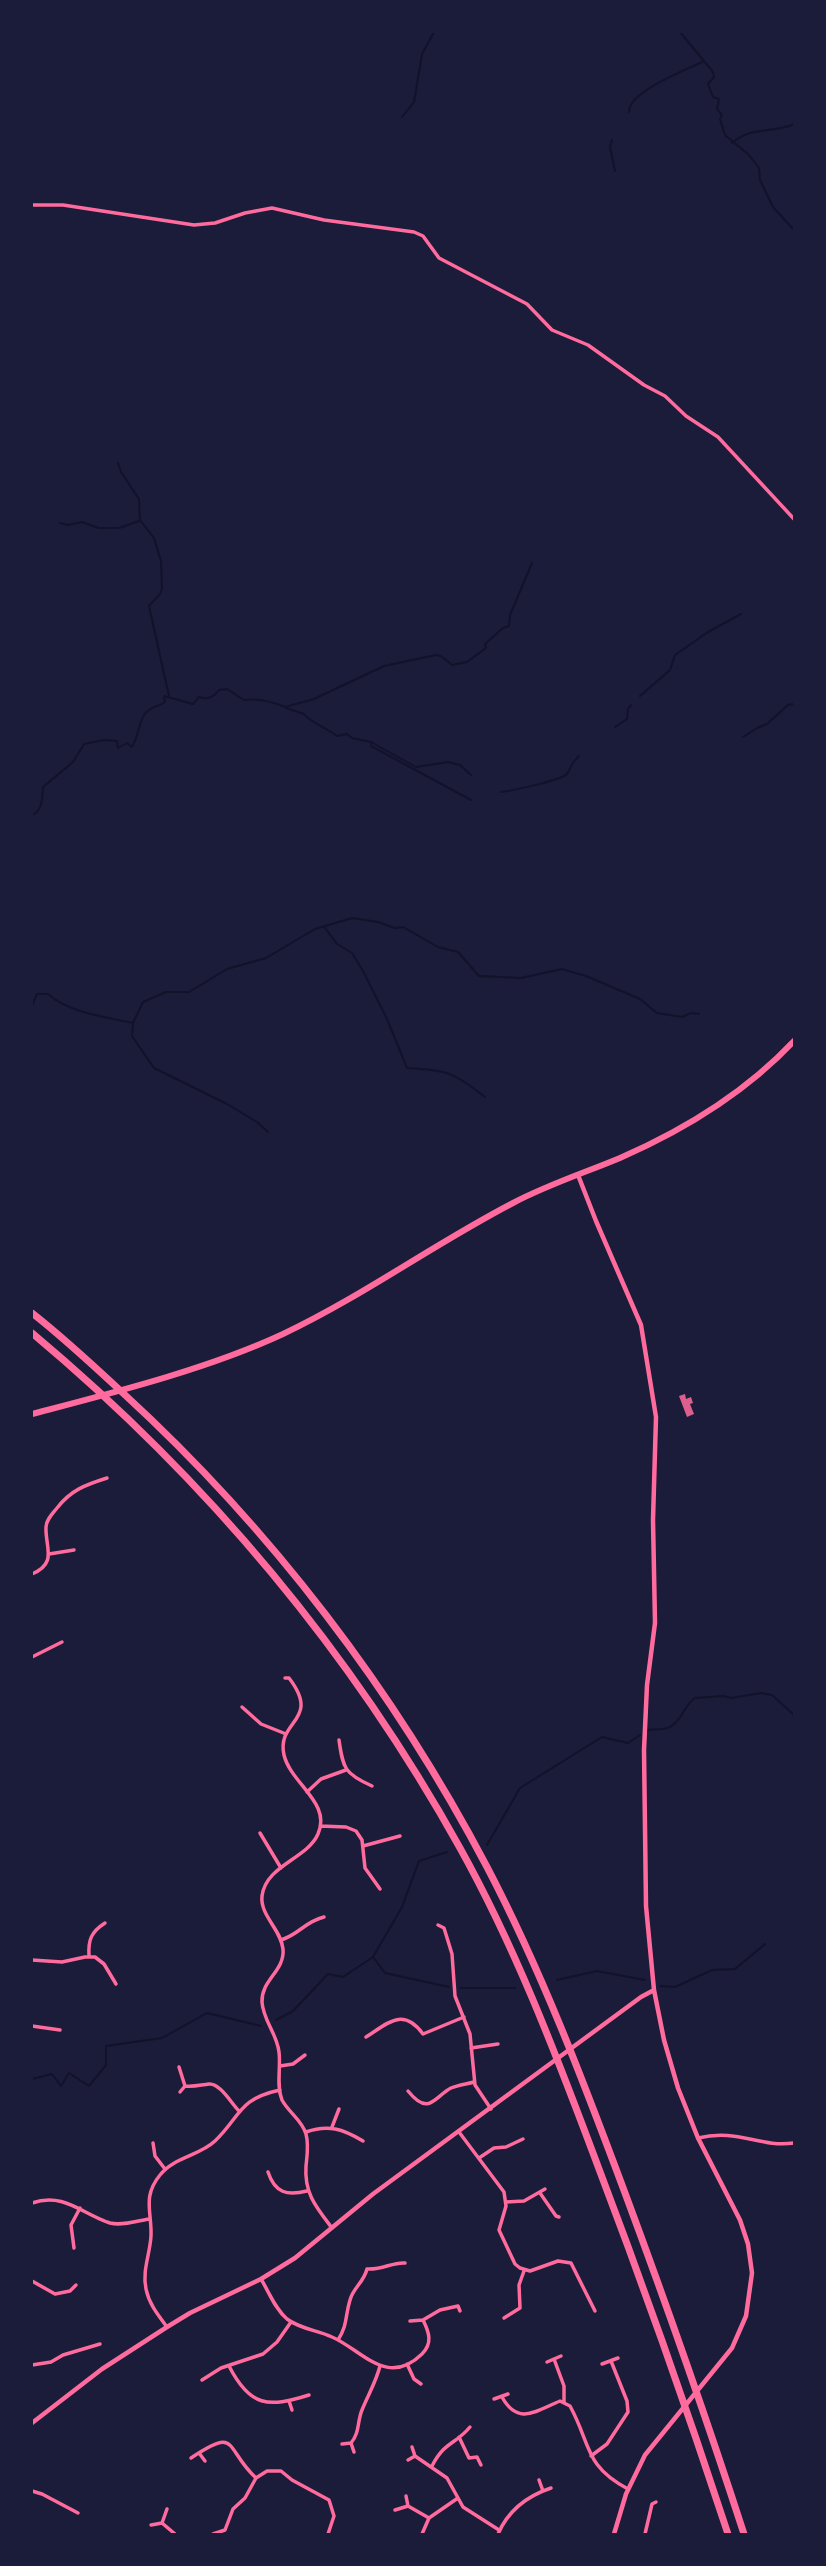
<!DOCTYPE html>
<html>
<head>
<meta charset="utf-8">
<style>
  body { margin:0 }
  #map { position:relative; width:826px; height:2566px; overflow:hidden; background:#1b1b3a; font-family:Karla,sans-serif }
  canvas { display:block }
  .frame { position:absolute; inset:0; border:33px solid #1b1b3a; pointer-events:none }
</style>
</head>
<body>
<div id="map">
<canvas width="826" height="2566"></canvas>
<div class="frame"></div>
</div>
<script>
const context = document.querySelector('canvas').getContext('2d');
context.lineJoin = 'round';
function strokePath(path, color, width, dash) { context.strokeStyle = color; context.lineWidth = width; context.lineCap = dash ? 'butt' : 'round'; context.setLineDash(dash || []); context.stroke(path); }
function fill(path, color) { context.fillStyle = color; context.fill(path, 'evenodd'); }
const stream = new Path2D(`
  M680,32L713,72L714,77L708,84L713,97L719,99L717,109L722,115L720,119L725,135L749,155L759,168L760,180L773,207L794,230
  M629,112C628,92 684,71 702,62
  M402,117L414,102L422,54L434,32H440
  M612,140L610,147L615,171
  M732,143C753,125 772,134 794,124
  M118,463L121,472L139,499L140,520L154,538L161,561L162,588L160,594L149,606L169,696
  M60,523L68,525L82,522L99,528H119L139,521
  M640,696L670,670L675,655L708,632L741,614
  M286,708L304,714C311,723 327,728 337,736L347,734L352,738L371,742L416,767L448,762L460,765L471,775
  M615,727L627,719L628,709L631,705
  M743,737L757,728L767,724L788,705L794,704
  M371,742V746L471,800
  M501,792C511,791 562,780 567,774C572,767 570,764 579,756
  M32,815C43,811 42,798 43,787L73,762L84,744L104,740L117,741L118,748L127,743L132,747C139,737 139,716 149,710C154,706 160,706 165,702L164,696L193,704L199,697C207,700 214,697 219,690L227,689L244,700C258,698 271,701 285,707L314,699L384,666L436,655L441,656L452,665L467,662L486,648L485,644L503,628L509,626L510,615L532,563
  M325,928L337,944L352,953L363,971L387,1019L407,1068C447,1070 453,1072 485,1097
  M32,1006L37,994H48C69,1013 106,1017 133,1023L143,1002L166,992H189L227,969L266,958L315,929L352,918L378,922L395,928L403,927L438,947L458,952L479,976L521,978L562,969L586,976L640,999L657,1013L682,1017L691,1013L699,1014
  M133,1025L132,1036L154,1068L227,1104L257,1122L268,1132
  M647,1730C653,1729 665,1730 670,1727C682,1721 684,1705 695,1698L723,1696L731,1698L761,1693L772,1695L794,1715
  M487,1845L520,1788L602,1737L628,1743L640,1735
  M373,1957L385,1973L449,1987
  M557,1980L597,1971L645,1980
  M660,1986L675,1987L712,1970L735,1969L765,1944
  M460,1988H515
  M276,2020L293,2011L328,1974L343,1977L373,1957L402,1907L419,1861L447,1852
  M32,2079L52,2074L61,2086L69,2073L89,2086L106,2065V2046L162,2038L207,2013L261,2026`);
const building = new Path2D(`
  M685,1394L686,1399L691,1397L693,1403L690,1404L694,1414L687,1417L679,1396Z`);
const minor = new Path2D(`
  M32,205H63L194,225L215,223L245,213L272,208L324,220L414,232L423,236L439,258L527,304L552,330L588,345L644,385L665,396L686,416L718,437L794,519
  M49,1554L74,1550
  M32,1574C58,1563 45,1547 46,1527C46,1520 52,1514 57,1508C71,1490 85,1485 107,1478
  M32,1657L62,1642
  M285,1678H289C322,1721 276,1720 284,1755C291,1784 332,1803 318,1834C307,1859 266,1865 262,1896C260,1916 281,1929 283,1949C285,1971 261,1980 262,2002C263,2020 277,2034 279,2052C281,2067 276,2086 282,2100C289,2113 302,2120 306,2134C309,2145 307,2156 306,2166C304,2193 316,2207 332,2228
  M242,1707L261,1724L286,1734
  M339,1740C343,1769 345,1774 372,1786
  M307,1792L321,1779L346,1770
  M320,1826L346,1827L356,1831L362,1840L365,1868L380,1889
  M260,1833L281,1868
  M363,1846L400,1836
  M438,1925L444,1928L452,1954L455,1996L470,2034L475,2085L491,2109
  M281,1940C300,1934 304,1922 324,1917
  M89,1956C88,1940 91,1932 105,1923
  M32,1960L62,1962L85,1957H95L104,1964L116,1984
  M32,2026L60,2030
  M366,2037C388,2023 403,2007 423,2034L464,2017
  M471,2048L498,2044
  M280,2066L293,2064L305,2055
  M179,2067L185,2086C194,2087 200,2085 209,2084C220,2083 231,2103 239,2111
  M408,2091C429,2117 434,2097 451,2088C458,2085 467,2084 474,2082
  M180,2092L185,2086
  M332,2127L339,2109
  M306,2132C328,2124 343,2129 363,2141
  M459,2132L504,2192L506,2206L499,2230L515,2264L520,2268L530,2271L558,2261L571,2263L595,2311
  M698,2138C738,2128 759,2148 794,2143
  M153,2143L155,2156L165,2169
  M479,2158L494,2148L506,2147L523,2139
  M268,2172C275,2193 287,2196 307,2191
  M540,2193L556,2216L559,2217
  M506,2202L524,2201L545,2189
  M32,2203C64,2192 82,2214 110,2223C122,2226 137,2221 149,2219
  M74,2248L71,2225L80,2208
  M261,2279C269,2292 275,2309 287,2319C300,2329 317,2330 332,2337C362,2350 387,2388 422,2354C433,2343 429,2332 423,2320L440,2310L458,2306L460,2311
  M32,2281L55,2294L70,2291L76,2285
  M504,2318L520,2308L519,2285L524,2271
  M410,2321L423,2320
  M167,2327C158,2315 149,2304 146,2289C142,2271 150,2254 151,2236C152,2212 142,2197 160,2175C174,2157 199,2156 215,2141C241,2116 238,2099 280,2090
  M338,2340C348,2324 345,2316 350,2300C353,2288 364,2282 367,2269C383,2270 392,2262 405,2263
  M554,2359L564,2386V2402
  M547,2362L561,2356
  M407,2364L414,2379L421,2384
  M602,2364L618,2358
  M32,2365L51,2362L63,2355L100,2344
  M229,2366C250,2407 268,2408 309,2395
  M202,2380L221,2368L263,2354L277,2342L291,2322
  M502,2397C518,2426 536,2411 560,2401L570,2406C591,2444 584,2466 628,2489
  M494,2399L508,2394
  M289,2401L292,2410
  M459,2437L469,2458L477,2457L481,2465
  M342,2444L351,2443
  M412,2447L415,2456L447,2478L463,2507L499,2530
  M354,2452L351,2443C360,2432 357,2422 362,2410C368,2395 376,2382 380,2366
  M199,2453L205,2461
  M591,2456L607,2444L628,2412L627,2401L611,2361
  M191,2458C239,2426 224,2448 256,2478
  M408,2460L415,2456
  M432,2466C445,2441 455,2445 470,2427
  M539,2480L543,2491
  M32,2491L42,2494L78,2513
  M406,2496L408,2506
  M395,2510L408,2506L429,2518
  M162,2523L175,2534
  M151,2525L162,2523L167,2509
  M213,2534L225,2530L233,2509L245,2498L256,2478L267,2471H281L292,2480L329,2500L334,2516L328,2534
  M422,2534L429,2518L458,2498
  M498,2534C508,2511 527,2496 551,2488
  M645,2534L652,2504L656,2502`);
const tertiary = new Path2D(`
  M578,1175L596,1221L641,1325L656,1417L653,1520L655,1623L647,1685L644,1750L646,1906L654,1990L664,2040L678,2088L698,2138L740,2220L748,2244L752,2273L746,2316L732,2348L645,2455L626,2494L614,2534
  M32,2423L102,2369L167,2327L190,2313L261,2279L295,2258L373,2194L641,1997L654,1990`);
const primary = new Path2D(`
  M32,1414C112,1393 208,1369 283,1334C363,1296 434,1244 513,1203C547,1185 584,1173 620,1158C684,1130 746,1092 794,1041`);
const motorway = new Path2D(`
  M32,1313C64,1338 94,1366 124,1394C271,1529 394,1690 487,1867C542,1972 584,2083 625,2193C667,2306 707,2420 744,2534
  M32,1333C205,1478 350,1650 460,1848C514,1945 554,2049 593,2153C641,2279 686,2406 728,2534`);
strokePath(stream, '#12122b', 2);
fill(building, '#dd5f8e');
strokePath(minor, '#ff6b9d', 3.5);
strokePath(tertiary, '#ff6b9d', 4.5);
strokePath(primary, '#ff6b9d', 6);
strokePath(motorway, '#ff6b9d', 7);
</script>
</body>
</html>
